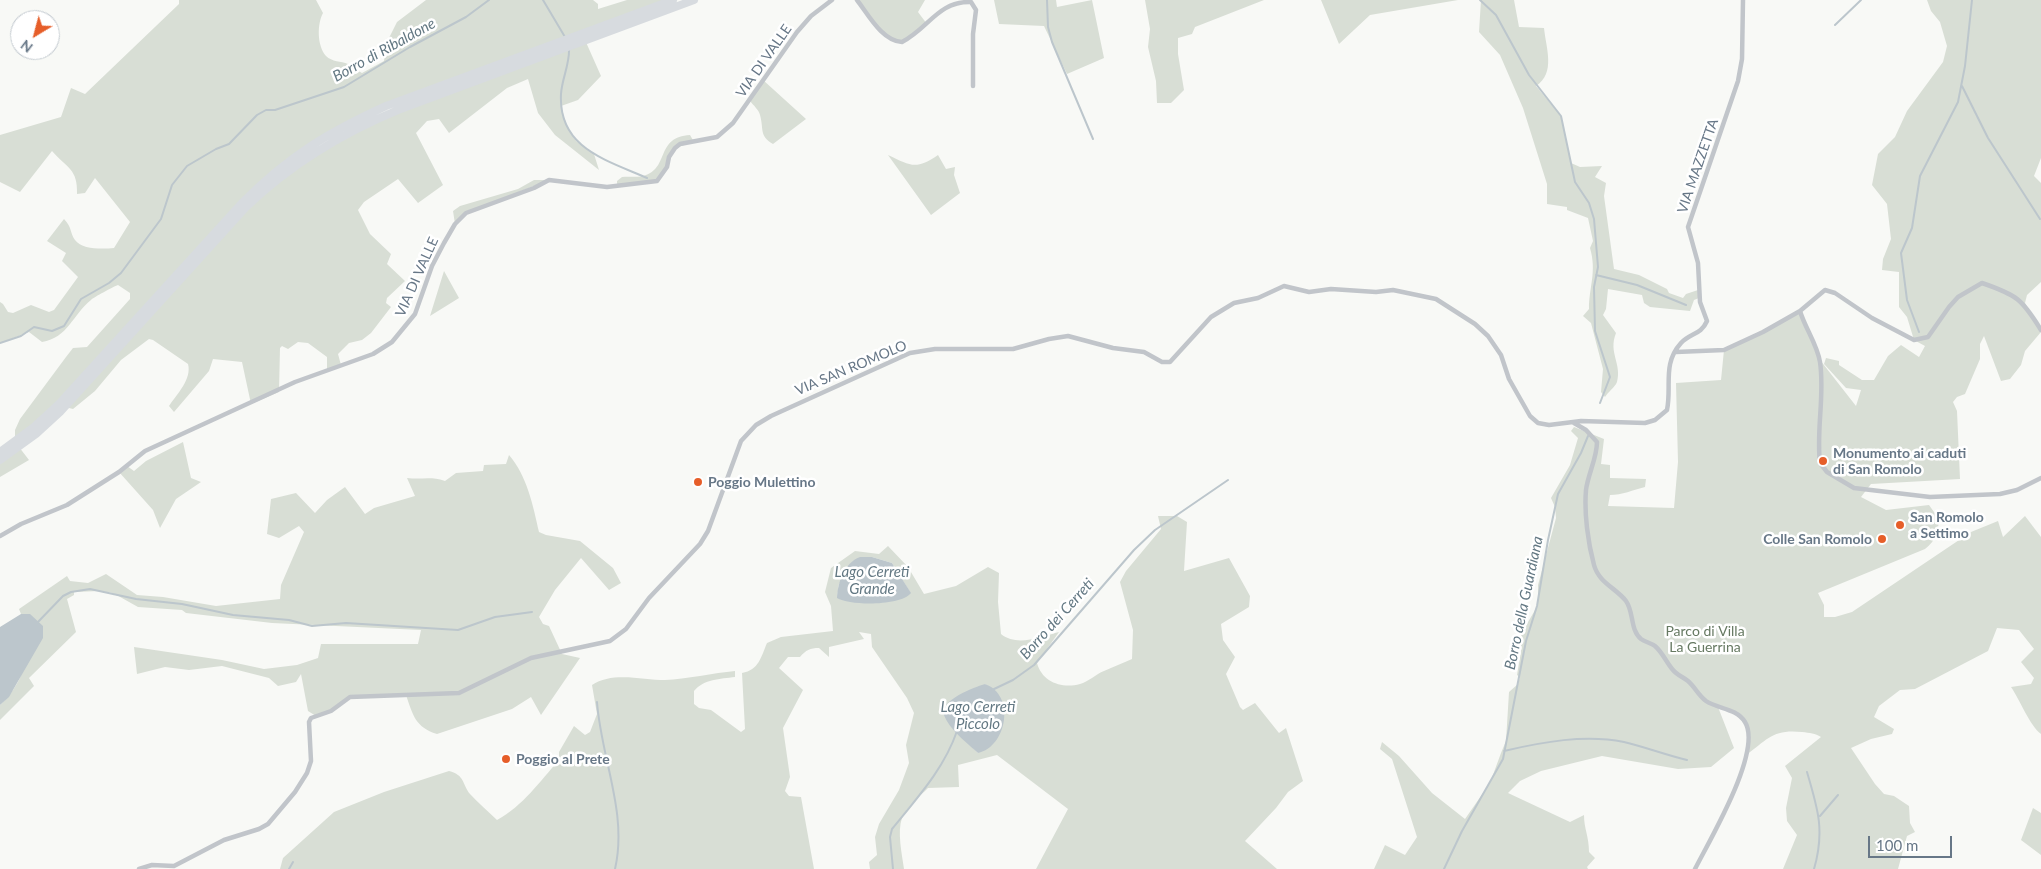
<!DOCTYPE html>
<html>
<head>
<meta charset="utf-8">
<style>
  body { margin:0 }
  #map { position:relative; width:2041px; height:869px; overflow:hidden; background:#f8f9f6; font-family:Lato,sans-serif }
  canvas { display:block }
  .north { position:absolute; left:10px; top:10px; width:50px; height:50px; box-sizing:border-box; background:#fff; border:1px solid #c2c9cf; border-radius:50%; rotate:217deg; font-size:14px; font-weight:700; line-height:20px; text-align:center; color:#677787 }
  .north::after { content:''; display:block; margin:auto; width:18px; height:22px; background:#e65e29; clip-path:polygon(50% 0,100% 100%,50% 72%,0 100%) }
  .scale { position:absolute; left:1868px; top:836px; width:84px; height:22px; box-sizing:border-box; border:2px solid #677787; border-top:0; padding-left:6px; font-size:15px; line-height:18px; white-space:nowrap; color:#677787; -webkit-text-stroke:4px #fff; paint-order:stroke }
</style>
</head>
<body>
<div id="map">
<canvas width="2041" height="869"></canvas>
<div class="north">N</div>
<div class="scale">100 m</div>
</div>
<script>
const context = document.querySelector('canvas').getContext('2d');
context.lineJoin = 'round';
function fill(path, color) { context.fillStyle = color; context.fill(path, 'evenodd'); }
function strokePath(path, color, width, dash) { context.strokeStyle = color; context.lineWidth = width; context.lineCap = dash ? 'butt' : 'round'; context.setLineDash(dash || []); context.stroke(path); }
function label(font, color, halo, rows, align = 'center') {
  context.font = font + ' Lato,sans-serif'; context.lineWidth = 5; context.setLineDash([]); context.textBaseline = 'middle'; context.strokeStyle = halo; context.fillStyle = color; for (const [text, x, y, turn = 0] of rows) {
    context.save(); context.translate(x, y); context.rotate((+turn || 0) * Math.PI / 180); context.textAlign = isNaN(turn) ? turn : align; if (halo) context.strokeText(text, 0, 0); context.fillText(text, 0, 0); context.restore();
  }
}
const green = new Path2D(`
  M179,0H316L323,13C317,24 317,46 326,56C332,62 341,61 348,64C353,66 357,71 362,73L384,61L386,44L397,22L426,0H593L598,4V9L627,0H673L412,96L301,151L73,389L15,441V430L20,419L66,357L73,348L87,347L130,299V293L118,285C113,287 94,297 91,300C73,314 68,338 42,342L29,332L0,343V302L3,304L8,312L13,313L31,305L49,312L54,310L78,277L62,261L66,253L47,241L64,219C72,227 70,233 75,240C82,250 103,249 114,248L130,222L95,178L85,193L77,194C78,169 67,168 52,151L20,192L0,182V135L61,117L71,88L85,94L179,4Z
  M857,0H925L918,12L927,24L902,42L885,35Z
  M994,0H1056L1057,7L1092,0L1104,58L1067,74L1044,26L999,24Z
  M1145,0H1264L1195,27L1192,34L1178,38V54L1184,90L1171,103H1157L1156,81L1148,47L1150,29Z
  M1321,0H1458L1370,15L1339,44Z
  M1481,0H1514L1519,27L1544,28C1546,48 1556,73 1536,86L1561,116L1571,163L1580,167L1602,166L1595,177L1606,183L1604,196L1614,269L1639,275L1667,289L1669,293L1683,298L1686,294L1698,290L1699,298L1694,300L1690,311L1650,307L1644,303L1642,295L1608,289L1606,309L1603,315L1616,333C1608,353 1622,363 1617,382C1615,387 1608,392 1605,397L1601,392L1603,369L1591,323L1583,316L1589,309C1589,287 1597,272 1590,248L1593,241L1588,218L1567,210V207L1547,204V184L1523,108L1500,55L1479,32Z
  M1927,0H2041V158L2034,176L2041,183V282L2027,295L2025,303L2041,332L2025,351L2021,365L2010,379L2001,381L1984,336L1980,344V359L1965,394L1957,397L1953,402L1957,411L1960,479L1871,484L1861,497L1886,510L1929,505L1939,519C1938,533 1936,540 1925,549L1818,593L1824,605V617H1835L1852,612L1971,532L1998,521L2003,537L2025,516L2041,537V734C2030,726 2020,700 2011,687L2031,684L2034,678L2021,662L2034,649L2019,630L1997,628L1988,651L1915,689L1900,690L1879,706L1874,717L1894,729L1892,734L1871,739L1851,748L1875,784L1884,794L1894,796L1909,806L1910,823L1915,832L1907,836L1898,869H1783L1797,835L1787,821L1786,808L1792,778L1785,766L1821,737C1815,733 1810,733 1802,732C1773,729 1768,739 1746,755L1748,730L1737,714L1718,707L1734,748L1711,767L1678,769L1602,756L1541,771L1520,781L1508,793L1570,822L1584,815C1584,829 1589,836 1589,852L1595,858L1587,867L1588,869H1374L1385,845L1405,855L1417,837L1392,759L1380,749L1382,742L1399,756L1432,793L1465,819L1490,783L1501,753L1506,741L1509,692L1518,684L1520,677L1517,675L1521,652V634L1538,605V585L1556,518L1555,507L1551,498L1570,465L1578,438L1571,431L1574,427L1604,439L1601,464L1610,465V478L1646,479L1645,487C1633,490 1622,495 1610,495L1608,506L1674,508L1678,462L1676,383L1721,380L1724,350L1800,311L1820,360L1856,406L1861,390L1846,388L1824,364L1826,358L1839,361V365L1862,380H1874L1888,356L1901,345L1919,357L1925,346L1914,340L1907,317L1899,307V272L1882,270L1883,259L1891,239L1887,204L1872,185L1878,154L1895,137L1907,111L1943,62L1947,46L1940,22L1931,11Z
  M585,40L601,76L578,100L561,106L566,124L576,141L594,154L599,170L555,135L538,113L528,79L507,88L449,133L439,119L427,121L416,133L443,185L418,203L398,179L364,202L358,210L370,234L391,254L387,264L405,281L387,298L386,303L391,307L371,333L362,340L349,343L338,354L341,365L327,370V357L308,343L298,342L288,349L282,346L280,348L279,392L251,404L242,362L213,359L209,371L174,412L169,406C177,394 192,379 188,364L153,340L149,339L121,360L95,391L73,409L65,407L256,198L352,130Z
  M763,80L806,119L773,144C759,136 764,129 760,115C759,110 753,105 750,101Z
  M690,135L694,142L675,148L667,167L657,181L617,186V181L622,177C630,176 639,178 646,175C669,167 656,137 690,135Z
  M888,155C911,166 916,170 938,155L946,169L955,167L954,175L960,193L931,215Z
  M534,180H549L466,213L455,224L453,211L460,206L518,189Z
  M444,271L459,298L430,316Z
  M183,442L191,478L201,482L176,499L160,528L153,510L119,472L127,466L134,471L146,461Z
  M19,447L29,460L0,477V460Z
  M509,455C527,476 533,505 539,532L546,535L580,541L613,568L621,583L609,590L581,558L555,590L539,617L543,624L549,626L562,654L580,658L541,715L531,697L512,709L437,734C415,727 413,715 406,695L350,697L331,711L316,716L308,711L301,674L296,682L278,686L269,678L222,666L189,670L165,667L137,674L134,647L222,660L264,669L297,665L318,658L321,644H418L421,630L272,623L186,613L182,610L138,607L113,593L100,591L74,592V595L67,599L76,632L29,678L34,686L0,720V705C29,678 27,651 30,615L21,614L19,609L67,576L70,581L88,583L106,574L137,595L163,597L216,606L280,599L281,585L304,532L299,526L279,538L267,534L271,499L296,493L315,513L327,500L345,487L365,514L374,508L415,496L407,478C422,480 430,476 445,481L456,473L483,471L484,465L506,464Z
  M1158,516H1177L1187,522L1184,571L1229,558L1250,596L1249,607L1221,624L1223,640L1235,657L1226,674L1240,707L1243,710L1255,703L1279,733L1286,728L1303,781L1288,792L1276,808L1245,841L1277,869H1036L1068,809L997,755L958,765L959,787L928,788C920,796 906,807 902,818C897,832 902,854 904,869H870L869,862L877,855L875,837L879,824L899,790L909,763L906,745L914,713L907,698L872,647L871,634L859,632L864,639L829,647V657L819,648C810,648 806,650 800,657H788L779,668L803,690L783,728L790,777L785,791L789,796L801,797L814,869H280L283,858L334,812L384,792L449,771C465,775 462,784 470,794C478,803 488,811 497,820C523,806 540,781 559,760V752L574,726L585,735L590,732L597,714L592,685C612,671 643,680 665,680C686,679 714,673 735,671V677C720,679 704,679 694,691V704L699,708L711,710L741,732L745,729L742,673C759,670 761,657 767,643L781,637L833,631L831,606L825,592L831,568L855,551L879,554L888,546L908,567L924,594L956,586L988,567L999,573L998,602L1001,634C1017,647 1040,637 1059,632L1037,663C1042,682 1062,689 1080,684C1088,682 1096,674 1104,671C1113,667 1123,663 1132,659L1133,630L1120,582L1126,571L1161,529ZM872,557L892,563L910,592L837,598L839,584ZM985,684L994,690L1004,710L978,753L953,727Z
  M2033,808L2041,813V855L2021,840Z`);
const water = new Path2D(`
  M860,557H872L892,563L911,593C901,606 850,606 837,598C838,582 844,563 860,557Z
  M21,614H30L43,626V638L9,697L0,705V627Z
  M985,684C1016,695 1007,747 978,753C967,743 949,729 944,715C939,700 975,687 985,684Z`);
const stream = new Path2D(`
  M543,0L565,37
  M1047,0L1048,27L1052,42L1093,139
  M1480,0L1496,15L1529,75L1561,116L1575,182L1589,203L1594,219L1598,267L1594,287L1595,331L1610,377L1600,403
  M1835,25L1861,0
  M569,48C570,64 562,78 561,94C558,148 606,160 647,178
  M1962,86L1988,138L2040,219
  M1596,275L1637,285L1686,305
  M1919,332L1907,300L1901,253L1912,228L1920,176L1958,102L1965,66L1972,0
  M0,343L21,336L34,327L52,331L64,326L81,299L109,283L121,273L161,219L172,185L187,166L216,149L229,144L257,115L266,110H275L344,87L410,47L466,17L489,0
  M37,623L63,596L71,592L90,589L136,599L182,604L233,615L289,620L312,626L346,623L458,630L495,617L532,612
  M992,690L1013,680L1034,665L1134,550L1155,530L1228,480
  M597,702C601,758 628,813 615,869
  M1504,751C1542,742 1585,734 1624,742C1645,747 1666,755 1687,760
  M1807,772C1818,809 1825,831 1814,869
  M1820,816L1838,795
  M289,869L293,862
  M893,869L890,837L892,829C917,798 944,769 957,731
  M1444,869L1462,831L1503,759L1526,641L1537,606L1548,540L1558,494L1581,453L1588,436`);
const street = new Path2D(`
  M857,0C868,14 882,41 902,42C929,28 938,1 971,2L976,10L973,34V86
  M1800,311C1805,328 1817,344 1820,362C1825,395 1816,430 1820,463L1827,472L1854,488L1930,497L2000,494L2017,490L2041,478
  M1676,352L1724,350L1763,332L1800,311L1825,290L1835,293L1872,318L1914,340L1928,337L1949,307L1958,297L1982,283C2017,295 2022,299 2041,330
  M1574,423L1586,430L1597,442C1597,458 1588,474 1586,490C1584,513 1588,543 1594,565C1599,583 1616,588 1626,601C1634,612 1630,630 1641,639C1645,642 1651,643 1655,646C1663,653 1666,662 1673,670C1677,675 1683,677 1688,681C1695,687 1698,695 1706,701C1718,709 1736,708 1745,722C1763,751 1709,841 1695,869
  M0,536L21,524L67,505L119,472L145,451L295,382L373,354L392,342L415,314L432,266L444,243L455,224L466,213L534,188L549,180L607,187L657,181L667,167L669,157L675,148L680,144L717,137L733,123L797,32L811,16L832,0
  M139,869L152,865L174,866L224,840L259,829L268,824L295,792L307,773L311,761L309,722L311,718L331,711L350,697L459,693L531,658L610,641L626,629L649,598L700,544L708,531L741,441L756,425L771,416L910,353L935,349H1013L1049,339L1068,336L1113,348L1144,352L1162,362H1170L1211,317L1234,303L1258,298L1284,286L1309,292L1331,289L1376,292L1393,290L1436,299L1475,324L1488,336L1501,355L1509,379L1530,416L1538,423L1549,425L1581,421L1645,423L1655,420L1667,410C1672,386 1662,364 1681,343C1690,333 1701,335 1707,321L1700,302L1698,263L1688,227L1738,81L1742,59L1743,0`);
const highway = new Path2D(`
  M0,452L34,427L59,404L243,202C289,156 327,133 386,106L673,0
  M0,460L36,434L60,412L246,207C291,164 340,134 398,110L694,0`);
const markers = [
  [1823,461,5,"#e65e29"],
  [698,482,5,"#e65e29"],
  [1900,525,5,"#e65e29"],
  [1882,539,5,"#e65e29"],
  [506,759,5,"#e65e29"]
];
const streetNames = [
  ["VIA DI VALLE",764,61,-55],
  ["VIA MAZZETTA",1698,166,-71],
  ["VIA DI VALLE",417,277,-66],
  ["VIA SAN ROMOLO",851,368,-23]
];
const poiNames = [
  ["Monumento ai caduti",1833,453],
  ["di San Romolo",1833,469],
  ["Poggio Mulettino",708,482],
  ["San Romolo",1910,517],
  ["a Settimo",1910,533],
  ["Colle San Romolo",1872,539,"right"],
  ["Poggio al Prete",516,759]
];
const parkNames = [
  ["Parco di Villa",1705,631],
  ["La Guerrina",1705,647]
];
const waterNames = [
  ["Borro di Ribaldone",384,50,-29],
  ["Lago Cerreti",872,572],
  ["Grande",872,589],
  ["Borro della Guardiana",1524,603,-78],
  ["Borro dei Cerreti",1057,619,-48],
  ["Lago Cerreti",978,707],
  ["Piccolo",978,724]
];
fill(green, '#d8ded5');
fill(water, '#bcc6cc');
strokePath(stream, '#bcc6cc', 2);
strokePath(street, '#c1c5ca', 4.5);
strokePath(highway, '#d7dbdf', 8);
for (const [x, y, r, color] of markers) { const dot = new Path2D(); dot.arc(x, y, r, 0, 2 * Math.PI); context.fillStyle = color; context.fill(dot); strokePath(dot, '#fff', 2); }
label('14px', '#677787', '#fff', streetNames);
label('bold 14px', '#677787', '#fff', poiNames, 'left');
label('14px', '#667962', '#fff', parkNames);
label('italic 15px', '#637883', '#fff', waterNames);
</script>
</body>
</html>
